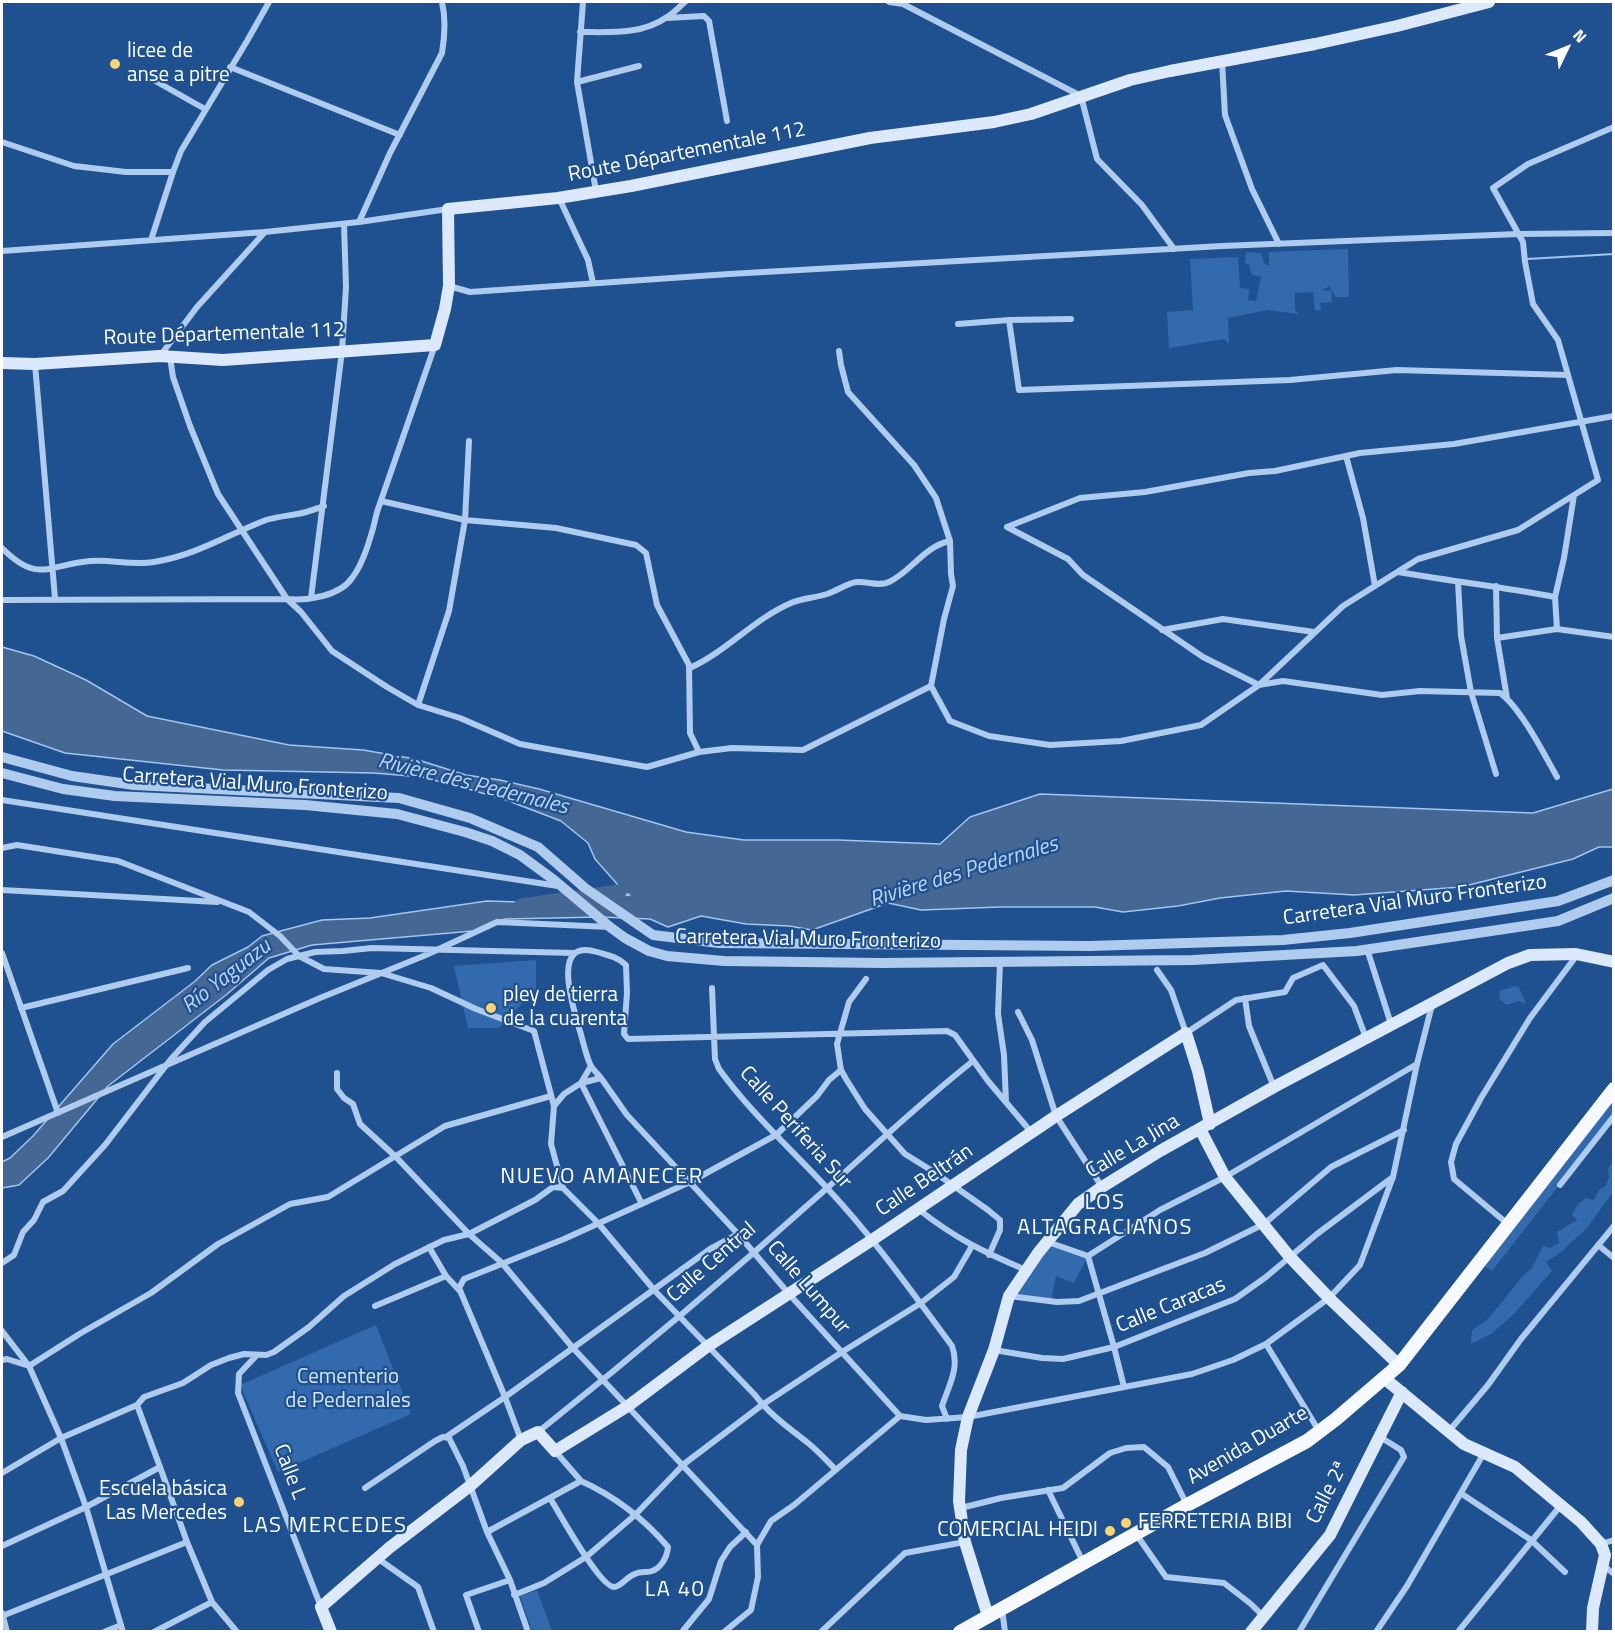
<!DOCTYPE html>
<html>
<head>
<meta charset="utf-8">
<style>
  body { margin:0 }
  #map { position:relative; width:1615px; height:1633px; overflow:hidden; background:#1f5190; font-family:"Titillium Web",sans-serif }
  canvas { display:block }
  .frame { position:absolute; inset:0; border:3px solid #fff; pointer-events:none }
  .north { position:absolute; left:1537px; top:18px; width:60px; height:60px; -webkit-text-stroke:4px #1f5190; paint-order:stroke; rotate:47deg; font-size:16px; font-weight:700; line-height:24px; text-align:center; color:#fff }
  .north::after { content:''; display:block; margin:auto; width:21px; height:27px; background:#fff; clip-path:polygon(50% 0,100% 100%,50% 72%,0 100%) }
</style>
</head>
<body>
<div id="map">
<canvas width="1615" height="1633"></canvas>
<div class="frame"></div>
<div class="north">N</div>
</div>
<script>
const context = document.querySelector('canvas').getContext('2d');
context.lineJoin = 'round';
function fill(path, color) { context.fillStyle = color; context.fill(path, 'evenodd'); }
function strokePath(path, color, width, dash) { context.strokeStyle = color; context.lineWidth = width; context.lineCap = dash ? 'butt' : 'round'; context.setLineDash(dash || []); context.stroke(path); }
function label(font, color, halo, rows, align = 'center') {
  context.font = font + ' "Titillium Web",sans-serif'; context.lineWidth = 4.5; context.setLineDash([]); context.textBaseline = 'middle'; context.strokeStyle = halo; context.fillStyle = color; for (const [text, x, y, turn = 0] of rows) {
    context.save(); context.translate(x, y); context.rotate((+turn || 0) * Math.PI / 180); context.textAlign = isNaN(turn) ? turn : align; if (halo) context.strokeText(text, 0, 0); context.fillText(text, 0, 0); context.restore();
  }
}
const green = new Path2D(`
  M1348,249L1349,297H1336L1329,286L1322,291L1331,290L1332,302L1320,303L1321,310L1315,311L1313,292L1295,293V310L1299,314L1267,310L1228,318L1229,344L1224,339L1169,348L1167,312L1193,310L1190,259L1238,257L1240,288L1249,289L1248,300L1256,301L1261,276L1252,275L1249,265L1245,263L1246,252L1261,253L1264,263L1269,266V252Z
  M536,960V989L499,1028H468L454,966Z
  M1515,986L1519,987L1526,1004L1519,1001L1506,1005L1499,998L1500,991Z
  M1613,1089V1116L1492,1271L1480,1263Z
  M1613,1162V1192L1587,1228L1561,1252L1546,1262L1552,1271L1514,1314L1491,1334L1471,1344L1472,1330L1488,1319L1523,1276L1532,1268L1543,1246L1550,1248L1559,1243L1557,1232L1577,1220L1572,1215L1577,1206L1585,1198L1594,1200L1600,1189L1606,1186L1609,1177L1608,1169Z
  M1048,1242L1088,1256L1074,1283L1056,1276L1051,1301L1013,1296Z
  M376,1325L411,1414L278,1472L240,1385Z
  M537,1590L552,1631H532L520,1596Z`);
const water = new Path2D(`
  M2,647L34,656L86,680L147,716L289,745L363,750L415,759L466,775L500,780L539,789L686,832L744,840H838L940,844L970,817L1040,794L1533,813L1613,789V847H1599L1573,859L1461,887L1354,895L1286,891L1220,898L1178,906L1123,912L1095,907H1000L921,910L888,903L812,930L789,926L746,924L701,916L668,927L650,919L600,917L505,919L473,931L312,945L269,958L226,995L108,1086L48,1158L19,1185L2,1188V1162L10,1158L33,1136L113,1044L194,982L212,965L248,947L262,936L322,920L370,918L487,901L552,903L630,895L625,893L595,859L588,843L561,821L506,800L468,789L422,777L374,773L223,770L65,753L2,731Z`);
const stream = new Path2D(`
  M1527,259L1614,254`);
const river = new Path2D(`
  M521,906L619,892`);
const minor = new Path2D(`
  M583,2L577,82L596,191
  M889,2L903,4L1081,96L1097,159L1142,205L1174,249
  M667,18L704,16L709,21L727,121
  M580,32C610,32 642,35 667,17C674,13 679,7 685,2
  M1222,61L1225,115L1252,189L1279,244
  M230,67L400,135
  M150,78L205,109
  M577,82L639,66
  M2,142L74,166L126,172H173L181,151L247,41L269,2
  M559,198L588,260L593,283
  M359,222L390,153L442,53C445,35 446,19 442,2
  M151,240L173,172
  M2,251L265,232L359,222L448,209
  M449,286L470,292L729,274L1222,246L1518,234L1614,233
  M1009,320L1019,390L1290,380L1397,370L1568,375
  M958,324L1009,320L1071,319
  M839,351L841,365L848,392L914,465L936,498L950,541L951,574L953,586L944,619L931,686L950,721L989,736L1050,745L1121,741L1201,725L1259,685L1343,606L1418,559L1518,530L1598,480L1558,340L1533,304L1525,262L1523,242L1493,188L1528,164L1614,127
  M160,356L197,307L265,232
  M170,357L173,377L190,426L218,494L287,599L301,612L332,651L387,687L418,705L460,718L520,744L647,767L699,752L732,748L803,750L931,686
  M35,364L55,598
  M469,441L465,520L556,528L636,545L646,553L657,605L689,665L690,733L699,752
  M1346,456L1363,518L1375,586
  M381,501L465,520L449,611L418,705
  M1007,527L1068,559L1083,575L1203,657L1259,685L1283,681L1382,695L1420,691L1500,693C1521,708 1544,754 1557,777
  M1007,527L1080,498L1145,492L1249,473L1275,471L1360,453L1454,444L1614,416
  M2,548C38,584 48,565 90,561C111,559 133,566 154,562C197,555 227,535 266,520C276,517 286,516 297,514C306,513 315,509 324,506
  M1398,572C1450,581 1503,587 1555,597
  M1458,582L1461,636L1471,692L1496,774
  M1496,586L1497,638L1507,698
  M311,598L342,351L346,287L344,224
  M2,600L287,599C307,601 340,596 352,578C364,563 373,531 377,512L435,345
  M1557,629L1555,597L1564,558L1574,495
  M1162,630L1223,619L1314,632
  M1497,638L1557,629L1614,637
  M690,668C727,651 754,619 791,603C802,598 815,598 827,594C837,591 847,583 857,582C868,581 878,587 889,582C912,571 923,547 950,541
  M2,800L558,886
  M2,848L17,845L118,861L249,912L280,936L299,956L324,969L381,973L431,988L476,1009L534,1031L554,1106
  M2,890L217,902
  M1367,949L1391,1024
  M2,953L58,1113
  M1000,962L998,1014L1004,1055L1006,1102
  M1157,970L1171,990L1186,1033L1236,1000L1285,992L1293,978L1323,965L1354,1006L1366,1038
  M866,979L849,1002L837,1044L841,1070L846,1079L865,1109L905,1154L934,1172L988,1210L1000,1220V1230L989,1255
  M712,988L715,1059L719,1069C750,1112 791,1149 827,1188C873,1237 912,1292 952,1346C960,1368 949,1385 942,1406L947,1419
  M1245,998L1249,1026L1274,1087
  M21,1008L188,968
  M1018,1012L1032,1040L1056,1116L1102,1187
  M591,1066L581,1083L642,1204
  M337,1073V1089L344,1098L353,1104L360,1124L396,1157L469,1234L502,1263L573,1348L757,1545
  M601,1078C598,1074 592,1069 590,1064C585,1053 583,1040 579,1028C573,1006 550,937 597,952C607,955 618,957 626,965L627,993L624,1034L628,1039L947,1031L955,1035L988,1081L1032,1133
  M2,1137L320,998L426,955L497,922L610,927
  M1560,1185L1614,1116
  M918,1209C955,1238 983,1252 1026,1270
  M1509,1225L1454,1179L1451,1162L1456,1144L1481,1098L1530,1018L1577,955
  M1048,1242L1088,1256L1160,1210L1225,1177L1417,1064
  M1598,1245L1614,1258
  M429,1247L446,1276L459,1290
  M1088,1256L1114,1347L1124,1387
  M2,1263L14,1255L23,1232L34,1220L43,1202L63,1191L105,1145L171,1059L205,1022L268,970L287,959L315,952L343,951L372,948L574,953
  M1009,1296L1057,1302L1079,1301L1205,1253L1264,1224L1331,1167L1404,1130
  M375,1306L446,1276
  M2,1331L29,1366L61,1438L86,1507L123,1632
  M1266,1344L1319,1431
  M994,1350L1042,1358L1063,1359L1114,1347L1235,1299L1266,1277L1317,1234L1393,1177
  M256,1356L239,1374L238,1393L321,1607
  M2,1360L7,1359L29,1366L81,1333L151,1293L218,1244L290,1204L328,1197L445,1126L551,1096
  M1449,1431L1488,1385L1521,1339L1614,1226
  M538,1432C636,1354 732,1273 826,1189C875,1146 922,1101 973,1061
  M446,1437L505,1397L459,1288L464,1279L564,1239L690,1182L776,1135L817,1096L829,1080L841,1070
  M521,1440L505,1397L710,1249L738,1234
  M555,1451L581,1481
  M836,1470C827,1461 818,1451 808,1443C789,1428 770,1415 755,1395L655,1291L598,1223L563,1188L551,1144L554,1106L564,1094L581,1083L601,1078L627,1115L738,1234L789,1294L900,1416
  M2,1473L61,1438L137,1405L144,1397L183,1383L211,1365L229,1358L244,1354L266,1355L274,1352L309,1327L344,1296L395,1264L444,1240L469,1234L535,1200L553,1187L563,1188
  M365,1488L435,1441L443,1437L449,1438L463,1466L487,1532L510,1580L528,1632
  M1048,1490L1083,1562
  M1462,1494L1531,1540L1565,1572
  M961,1508L1001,1498L1063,1488L1110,1453L1126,1448L1144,1447L1168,1467L1187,1505
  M487,1532L581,1481C614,1496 645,1520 668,1547C667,1559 659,1572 646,1572C628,1571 623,1587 614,1587C600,1587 559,1513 550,1498
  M1136,1534L1166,1577L1224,1583L1251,1604L1263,1616
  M1601,1544L1614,1540
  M2,1546L86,1507L160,1467L137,1405
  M377,1558L418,1587L434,1632
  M1604,1566L1614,1574
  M514,1595L544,1583L586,1557L635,1515L684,1464L762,1405L842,1352L921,1303L954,1277L972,1246
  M212,1602L237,1632
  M1002,1609L1005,1632
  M2,1613L7,1632
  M2,1616L187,1542
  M104,1632L121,1625
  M154,1632L212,1602L187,1542L160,1467
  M479,1632L466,1595L510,1580
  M682,1632L709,1599L721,1561L730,1547L746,1532
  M724,1632L751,1610L758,1577L757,1545L771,1521L794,1505L900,1416L926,1420L968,1417L1192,1374L1233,1360L1266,1344L1329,1298L1360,1265L1393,1177L1417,1064L1432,1005
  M821,1632L905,1553L965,1542
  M1299,1632L1404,1457L1401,1450L1380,1437
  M1376,1632L1407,1586L1484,1453
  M1458,1632L1561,1505`);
const tertiary = new Path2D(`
  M2,757L72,776L134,785L399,798L470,818L538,847L585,888L653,935L719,943L1090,946L1283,940L1350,933L1558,901L1614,880
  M2,773L63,789L115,796L305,805L397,814L465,832L492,841L520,855L554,880L610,927L625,938L649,951L667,956L724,961L881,963L1193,960L1357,951L1558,921L1614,898`);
const secondary = new Path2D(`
  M2,363L35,364L160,356L223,360L435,345L445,309L449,286L448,209L558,198L631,186L870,138L994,122L1031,114L1130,80L1170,71L1315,44L1397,26L1489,2
  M1200,1129L1225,1177L1289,1256L1329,1298L1399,1365
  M1384,1378L1464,1444L1515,1467L1581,1522L1601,1544L1605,1555L1593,1608L1592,1632
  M988,1616L965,1542L959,1501L961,1450L968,1417L994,1350L1009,1296L1038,1253L1078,1204L1102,1187L1160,1151L1274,1087L1508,963L1530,955L1576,954L1614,962
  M331,1632L321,1607L389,1548L470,1486L521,1440L538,1432L555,1451L628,1406L708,1346L872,1240L1056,1116L1186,1033L1198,1071L1210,1124
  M1251,1632L1330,1535L1402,1392`);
const primary = new Path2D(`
  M960,1632L1187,1505L1307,1441L1336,1419L1399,1365L1614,1089`);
const markers = [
  [115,64,6,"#fbd370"],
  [491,1008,6,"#fbd370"],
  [239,1502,6,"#fbd370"],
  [1126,1523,6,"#fbd370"],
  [1110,1531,6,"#fbd370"]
];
const poiNames = [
  ["licee de",127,52],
  ["anse a pitre",127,76],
  ["pley de tierra",503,996],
  ["de la cuarenta",503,1020],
  ["Escuela básica",227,1490,"right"],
  ["Las Mercedes",227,1514,"right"],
  ["FERRETERIA BIBI",1138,1523],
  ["COMERCIAL HEIDI",1098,1531,"right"]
];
const streetNames = [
  ["Route Départementale 112",687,153,-11],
  ["Route Départementale 112",224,335,-2],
  ["Carretera Vial Muro Fronterizo",255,785,4],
  ["Carretera Vial Muro Fronterizo",1415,901,-8],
  ["Carretera Vial Muro Fronterizo",808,940,1],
  ["Calle Periferia Sur",795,1128,48],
  ["Calle La Jina",1133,1147,-31],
  ["Calle Beltrán",925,1181,-34],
  ["Calle Central",712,1263,-41],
  ["Calle Lumpur",808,1288,49],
  ["Calle Caracas",1171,1306,-22],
  ["Avenida Duarte",1248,1446,-30],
  ["Calle L",289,1472,69],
  ["Calle 2ª",1328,1493,-63]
];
const parkNames = [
  ["Cementerio",348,1378],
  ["de Pedernales",348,1402]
];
const waterNames = [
  ["Rivière des Pedernales",473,785,14],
  ["Rivière des Pedernales",964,873,-17],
  ["Río Yaguazu",227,977,-38]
];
const neighbourhoodNames = [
  ["NUEVO AMANECER",602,1178],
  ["LOS",1105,1204],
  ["ALTAGRACIANOS",1105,1229],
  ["LAS MERCEDES",325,1527],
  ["LA 40",675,1591]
];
fill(green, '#336aae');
fill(water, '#446794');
strokePath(water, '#a3c6ee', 1.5);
strokePath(stream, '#a3c6ee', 2);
strokePath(river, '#446794', 15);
strokePath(minor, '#afcbed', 6);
strokePath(tertiary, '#afcbed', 10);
strokePath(secondary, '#dce9fa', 12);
strokePath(primary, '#f6f9ff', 14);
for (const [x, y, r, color] of markers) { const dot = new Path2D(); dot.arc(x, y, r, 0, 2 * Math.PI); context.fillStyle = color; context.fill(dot); strokePath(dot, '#1f5190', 2); }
label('21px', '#fff', '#1f5190', poiNames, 'left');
label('21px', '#fff', '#1f5190', streetNames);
label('21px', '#d5e6f9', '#1f5190', parkNames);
label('italic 22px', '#bcd5f4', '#1f5190', waterNames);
context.letterSpacing = '1.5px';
label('22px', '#fff', '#1f5190', neighbourhoodNames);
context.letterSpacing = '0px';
</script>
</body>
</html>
